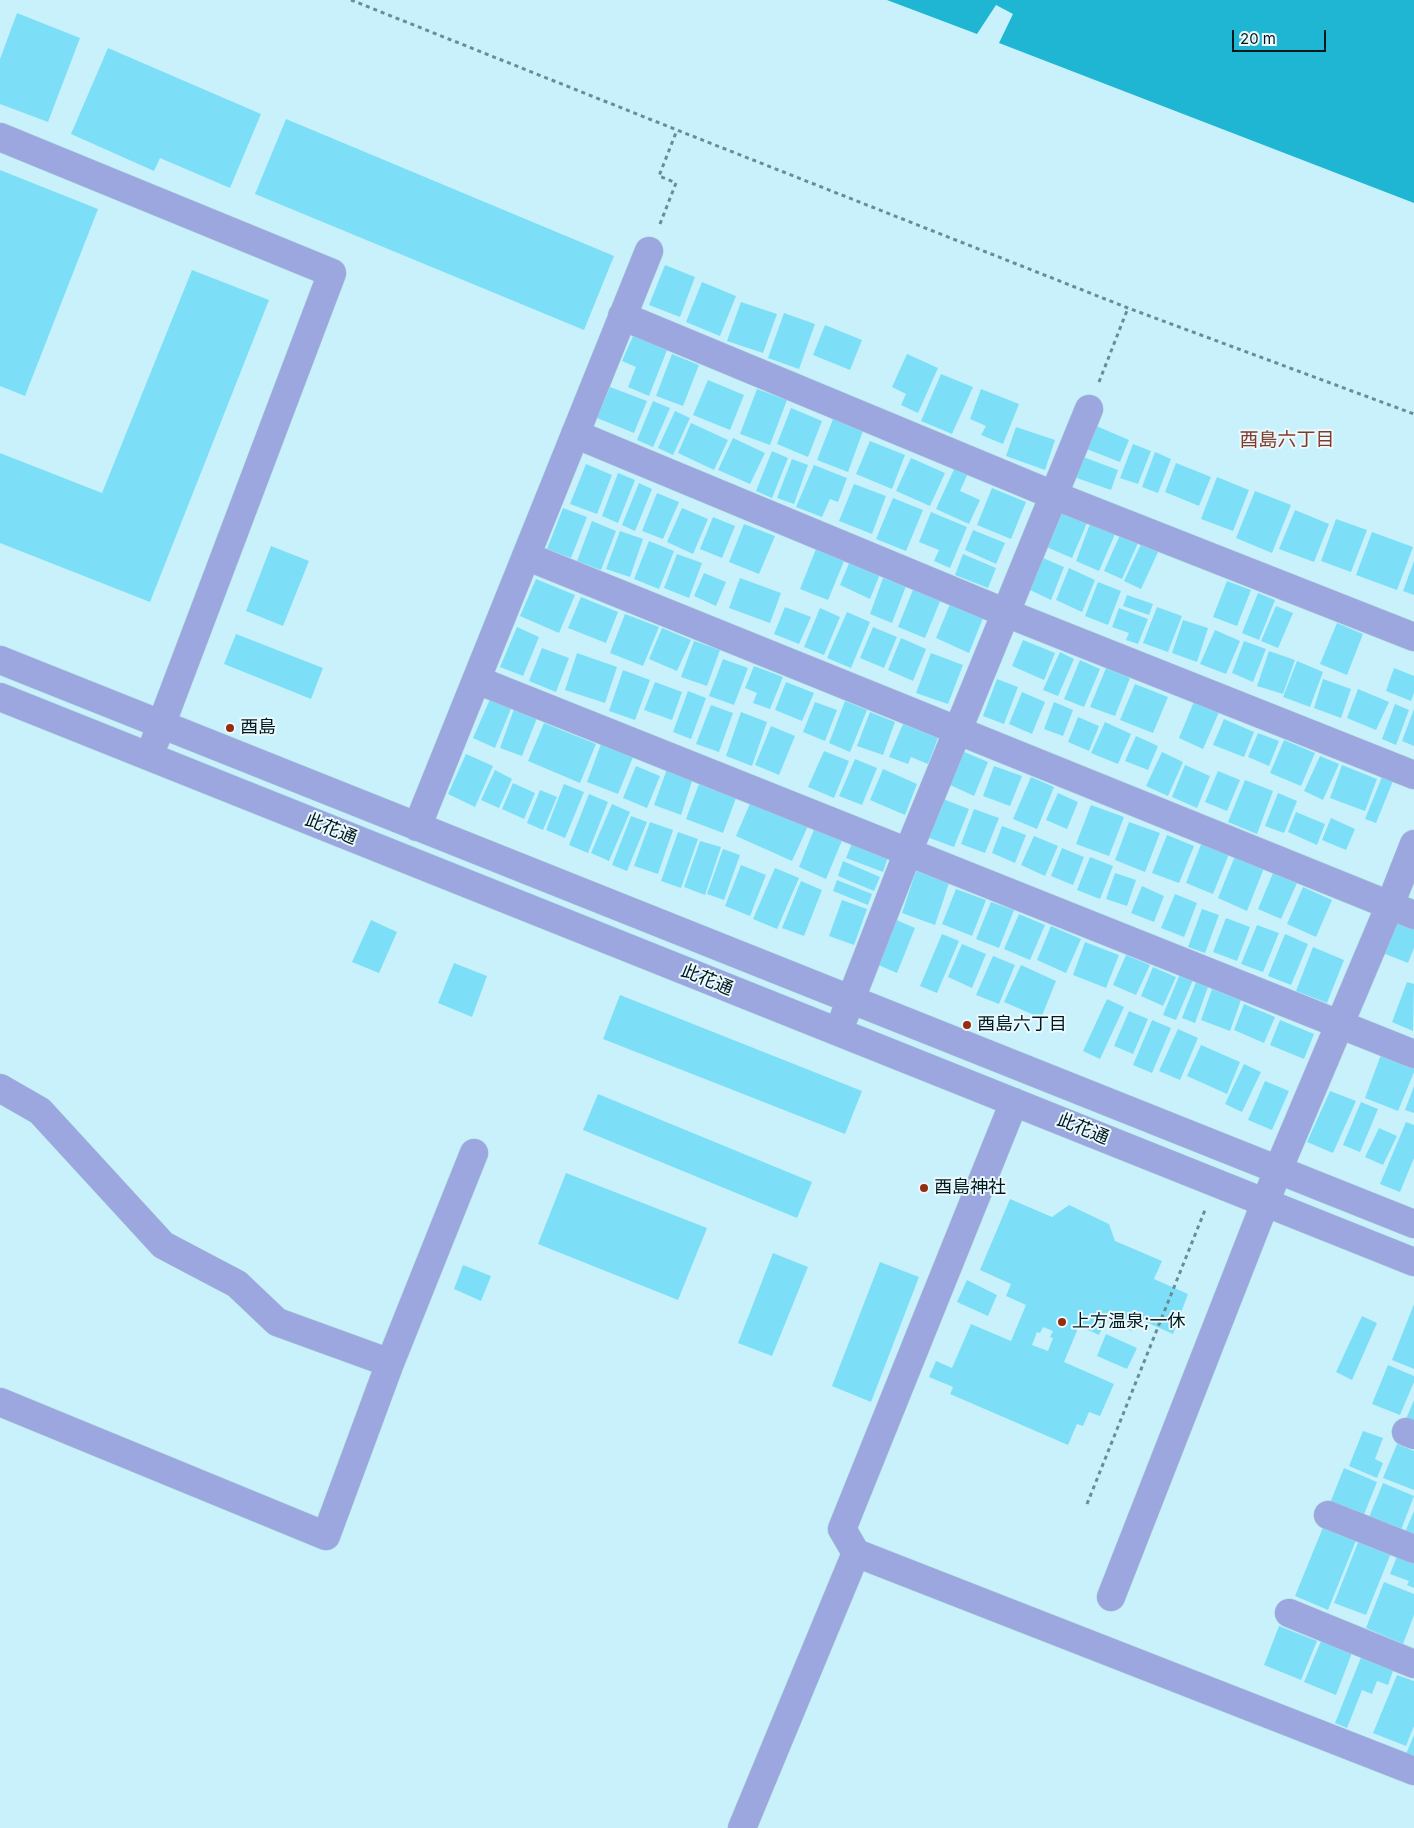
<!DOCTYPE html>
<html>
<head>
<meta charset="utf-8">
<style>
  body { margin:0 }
  #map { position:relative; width:1414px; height:1828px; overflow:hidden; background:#c8f1fc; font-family:Inter,sans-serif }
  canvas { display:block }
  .scale { position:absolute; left:1232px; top:30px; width:94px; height:22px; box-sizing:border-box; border:2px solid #00191f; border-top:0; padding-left:6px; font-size:15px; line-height:18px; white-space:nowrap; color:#00191f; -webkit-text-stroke:4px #ebf9fd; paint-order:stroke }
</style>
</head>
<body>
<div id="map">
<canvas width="1414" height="1828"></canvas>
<div class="scale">20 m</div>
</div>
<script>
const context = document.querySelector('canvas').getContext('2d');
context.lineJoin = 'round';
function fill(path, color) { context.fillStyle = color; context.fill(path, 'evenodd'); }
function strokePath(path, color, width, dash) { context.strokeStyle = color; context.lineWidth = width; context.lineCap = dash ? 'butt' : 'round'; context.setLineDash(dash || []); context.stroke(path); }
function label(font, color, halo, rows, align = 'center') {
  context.font = font + ' Inter,"Noto Sans JP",sans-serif'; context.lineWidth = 4; context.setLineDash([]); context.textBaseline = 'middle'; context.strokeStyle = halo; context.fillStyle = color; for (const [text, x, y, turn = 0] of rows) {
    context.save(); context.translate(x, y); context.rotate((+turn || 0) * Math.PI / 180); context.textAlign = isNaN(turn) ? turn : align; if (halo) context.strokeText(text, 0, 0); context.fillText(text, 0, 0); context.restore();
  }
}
const water = new Path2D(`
  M887,0H1414V203L999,43L1013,14L996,5L977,34Z`);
const building = new Path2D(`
  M17,13L80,38L48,122L0,104V59Z
  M108,48L261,114L230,188L160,158L154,171L71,134Z
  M286,119L614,256L584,330L255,194Z
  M0,170L98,209L25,396L0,386Z
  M665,265L695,277L680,317L649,305Z
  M192,270L269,300L150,602L0,543V453L102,493Z
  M702,282L736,296L720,336L686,322Z
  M741,302L777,314L763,353L727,341Z
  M784,313L815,324L799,369L768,358Z
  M825,325L862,340L850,370L813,355Z
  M633,336L667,350L649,396L628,387L636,367L622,361Z
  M672,354L699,365L683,406L656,396Z
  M907,354L938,368L918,413L901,405L906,394L892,387Z
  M941,374L973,387L952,434L921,421Z
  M708,380L744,395L730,430L693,415Z
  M610,387L647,401L634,433L597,418Z
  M757,389L787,400L770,445L740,434Z
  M981,389L1019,404L1003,444L981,435L986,426L970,419Z
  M653,401L670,408L653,447L637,440Z
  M791,408L822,421L808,457L777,444Z
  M675,411L690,418L673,455L658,448Z
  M833,419L863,431L848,472L817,460Z
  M691,423L728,440L714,470L678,453Z
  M1094,425L1129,440L1120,462L1084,448Z
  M1016,427L1055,440L1045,470L1006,456Z
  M733,438L765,453L750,484L718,470Z
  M870,441L905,455L892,489L856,474Z
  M1133,444L1151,451L1138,484L1120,478Z
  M772,451L788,458L772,498L756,491Z
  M1155,452L1171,459L1158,493L1142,487Z
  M1078,455L1118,470L1111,490L1071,476Z
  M911,458L945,473L930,506L896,491Z
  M792,459L808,465L794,504L777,498Z
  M1176,463L1211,477L1199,506L1165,492Z
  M586,464L612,475L597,514L570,504Z
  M814,465L847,478L838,502L830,499L822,517L796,507Z
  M955,467L968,473L960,491L980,500L969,524L936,509Z
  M618,473L635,480L618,523L602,516Z
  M1217,477L1249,490L1233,531L1201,519Z
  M639,483L652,489L635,531L622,525Z
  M854,484L886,496L872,534L839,521Z
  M992,488L1026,502L1011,539L977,525Z
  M1255,491L1291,505L1272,553L1236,538Z
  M657,493L679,502L663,539L642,531Z
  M893,498L923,510L906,551L876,539Z
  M563,508L587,517L571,558L547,549Z
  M682,508L708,519L693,554L667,542Z
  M1295,510L1329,524L1314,562L1279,549Z
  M1059,511L1087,523L1072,558L1044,546Z
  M931,512L967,527L950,568L934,561L939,550L919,542Z
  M713,517L735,526L722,558L700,549Z
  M1336,519L1367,530L1351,572L1321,561Z
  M592,521L616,531L601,570L577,561Z
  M744,524L775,536L759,574L729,562Z
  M1090,524L1115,534L1099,571L1076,561Z
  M973,530L1005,543L996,564L965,550Z
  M620,531L643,539L630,577L606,569Z
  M1372,532L1413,547L1397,590L1356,575Z
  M1120,535L1138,543L1122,579L1104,571Z
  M649,541L674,551L659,589L634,579Z
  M1142,542L1159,550L1141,589L1124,581Z
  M271,546L309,561L283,626L246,611Z
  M816,549L844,561L828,600L800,589Z
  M677,554L702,563L689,598L664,588Z
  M963,554L996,568L988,588L955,575Z
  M1043,558L1064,567L1051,600L1030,590Z
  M850,561L880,574L870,599L840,585Z
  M1414,561V595L1403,591Z
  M1069,568L1095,580L1082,612L1056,600Z
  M704,573L726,582L716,606L694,596Z
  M740,578L781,593L770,623L729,608Z
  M883,578L906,586L892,623L870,614Z
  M536,579L575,595L559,633L520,616Z
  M1227,581L1251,590L1237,626L1213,617Z
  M1098,582L1121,591L1108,625L1085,616Z
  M914,587L941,599L925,638L898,627Z
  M1258,593L1275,600L1259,640L1242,633Z
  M1127,595L1153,604L1149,615L1123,606Z
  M581,597L618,612L606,643L568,628Z
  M950,604L983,618L969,653L936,638Z
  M1276,606L1293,613L1278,648L1261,641Z
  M785,607L811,617L799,644L774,634Z
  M1157,607L1182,616L1168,652L1143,643Z
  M820,608L840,617L824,655L804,647Z
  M1119,608L1148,619L1138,644L1126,640L1129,633L1112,627Z
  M847,612L870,622L851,668L827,658Z
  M625,614L659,627L643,666L610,653Z
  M1183,620L1208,628L1197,662L1172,653Z
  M1337,623L1363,634L1347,675L1320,664Z
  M517,627L539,637L523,676L500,667Z
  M873,627L897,637L884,668L860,658Z
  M662,628L691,640L677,671L649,659Z
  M1215,630L1240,641L1226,674L1200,664Z
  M236,634L323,668L311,699L224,664Z
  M901,638L926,649L913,681L888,670Z
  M1023,640L1055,653L1044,680L1012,666Z
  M694,641L720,650L707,686L681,677Z
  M1244,641L1266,649L1253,682L1232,673Z
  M542,648L569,658L556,692L529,681Z
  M1269,651L1295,660L1283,694L1257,686Z
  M1060,652L1074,659L1058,696L1043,690Z
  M577,653L617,667L605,703L565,690Z
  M931,653L963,665L948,704L916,693Z
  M723,659L748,668L734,705L709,696Z
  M1080,660L1100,669L1084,707L1064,699Z
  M1297,661L1323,672L1310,707L1283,697Z
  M754,666L783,677L770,709L753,703L757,693L745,688Z
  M1106,668L1130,678L1115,716L1090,707Z
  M1394,668L1414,676V693L1411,701L1386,691Z
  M623,670L650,680L635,720L609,711Z
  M997,679L1018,687L1004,724L983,716Z
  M1323,679L1351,689L1341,718L1314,708Z
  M655,682L682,692L672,720L644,710Z
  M786,682L814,693L802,721L775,710Z
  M1135,684L1168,697L1153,733L1120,720Z
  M1358,689L1389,702L1376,730L1347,718Z
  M688,691L706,698L691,739L673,732Z
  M1022,692L1045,702L1032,734L1009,724Z
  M491,697L512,706L495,748L473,738Z
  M1195,699L1220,710L1203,749L1179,738Z
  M845,701L867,710L850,752L829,743Z
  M815,702L837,710L825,741L803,732Z
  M1054,702L1073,710L1063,736L1044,729Z
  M1395,704L1409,710L1396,745L1382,739Z
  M711,705L733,713L719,752L696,744Z
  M514,709L537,718L522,756L500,748Z
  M1414,709V746L1402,741Z
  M741,712L767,722L752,766L726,756Z
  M870,712L895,722L883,755L857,746Z
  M1078,717L1099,726L1089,751L1068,742Z
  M1224,719L1254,732L1244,757L1213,745Z
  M1105,722L1131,734L1118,764L1091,753Z
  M544,723L596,744L580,783L528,761Z
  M903,724L938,738L928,764L911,757L908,764L889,757Z
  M771,726L795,736L779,775L755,765Z
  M1258,733L1279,741L1269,766L1248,757Z
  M1136,736L1158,746L1148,770L1125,761Z
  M1284,740L1315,753L1301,786L1270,773Z
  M601,744L633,757L618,794L587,782Z
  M824,751L849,761L834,798L808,787Z
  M962,751L988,762L974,796L948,784Z
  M1162,752L1183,762L1168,796L1146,786Z
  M466,754L493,766L475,807L448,794Z
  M1320,756L1339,764L1323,800L1304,791Z
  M855,759L877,768L862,805L839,796Z
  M1185,765L1210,776L1197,808L1172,797Z
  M1342,765L1377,779L1365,811L1330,798Z
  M636,766L660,776L647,808L623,798Z
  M994,766L1022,776L1010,806L983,796Z
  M667,769L693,778L681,815L654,805Z
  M883,769L917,784L905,815L870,800Z
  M495,770L512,779L499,808L481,800Z
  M1218,771L1240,780L1227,811L1205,802Z
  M1031,777L1054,787L1037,829L1013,819Z
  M1382,777L1393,781L1376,823L1365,819Z
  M1245,780L1273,791L1257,834L1228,822Z
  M513,783L535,793L524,819L502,809Z
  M564,784L584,792L565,838L546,830Z
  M699,784L736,798L723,833L686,819Z
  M540,790L557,797L543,830L527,823Z
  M1058,793L1078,802L1067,829L1046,820Z
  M1278,793L1297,801L1284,833L1265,826Z
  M589,794L608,802L588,853L569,845Z
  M752,799L809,824L792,861L736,836Z
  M943,799L969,809L954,847L927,837Z
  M612,804L630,812L609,861L591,853Z
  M1091,805L1124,817L1109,856L1076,844Z
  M974,809L999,818L985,853L961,844Z
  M1296,812L1325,824L1317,845L1288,832Z
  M631,816L647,822L627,871L612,865Z
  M1331,818L1355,829L1346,850L1322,840Z
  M650,822L673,830L658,874L634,866Z
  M1129,822L1160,833L1145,872L1115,860Z
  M1002,826L1026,835L1015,863L992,853Z
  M815,827L843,838L826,879L799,867Z
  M678,832L698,839L681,888L661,881Z
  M1167,835L1194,846L1179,883L1152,873Z
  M1034,836L1058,846L1045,876L1021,865Z
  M700,841L721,847L705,895L684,887Z
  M1202,842L1229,854L1213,894L1186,883Z
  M852,843L888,857L883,872L846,858Z
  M1062,848L1084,857L1073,885L1051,876Z
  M723,849L740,855L724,900L707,894Z
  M1235,856L1264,868L1247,911L1218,898Z
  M1090,857L1113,866L1100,899L1077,890Z
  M843,861L880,877L874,891L838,876Z
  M741,865L766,875L750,916L725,906Z
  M775,868L799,878L777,929L753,919Z
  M916,871L949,883L935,925L902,913Z
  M1115,873L1136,880L1127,906L1106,899Z
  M1273,873L1297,883L1281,919L1258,909Z
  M837,880L872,894L868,905L833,891Z
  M801,881L822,890L804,936L782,928Z
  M1142,886L1164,896L1154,922L1131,913Z
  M1303,887L1332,900L1316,937L1287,924Z
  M956,889L986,900L972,936L942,924Z
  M1175,894L1197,903L1184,937L1161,928Z
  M842,900L867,909L854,945L829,936Z
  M991,902L1014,910L999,948L976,939Z
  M1202,909L1219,915L1205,953L1188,947Z
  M1019,914L1045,925L1030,960L1004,949Z
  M1226,918L1250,927L1237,961L1213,952Z
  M894,919L915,928L897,973L876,964Z
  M1393,919L1414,928V948L1408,963L1380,952Z
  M371,920L397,932L379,973L352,962Z
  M1257,925L1279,933L1263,972L1241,964Z
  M1051,926L1081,939L1066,973L1037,960Z
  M942,934L959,941L937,993L920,986Z
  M1285,934L1308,944L1291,985L1268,976Z
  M1085,942L1119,955L1106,988L1073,975Z
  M962,944L986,954L972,988L948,977Z
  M1313,947L1344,960L1327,1003L1296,991Z
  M1126,955L1150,965L1136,995L1113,985Z
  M993,956L1015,965L999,1004L976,995Z
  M454,963L487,976L472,1017L438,1003Z
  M1021,965L1056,981L1041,1018L1004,1002Z
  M1153,967L1176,977L1163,1006L1141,996Z
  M1180,974L1193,980L1176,1020L1163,1015Z
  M1196,982L1208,987L1195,1023L1182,1018Z
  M1407,982L1414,984L1413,1031L1392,1022Z
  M1212,989L1241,1000L1230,1031L1201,1020Z
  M620,995L862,1091L845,1134L603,1039Z
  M1107,999L1124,1007L1100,1059L1083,1051Z
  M1244,1004L1275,1017L1264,1043L1234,1030Z
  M1129,1011L1148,1019L1133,1054L1114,1046Z
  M1152,1020L1171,1028L1152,1073L1133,1065Z
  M1280,1020L1314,1034L1304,1059L1270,1045Z
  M1178,1029L1198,1038L1180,1080L1159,1071Z
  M1201,1045L1240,1062L1227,1094L1187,1076Z
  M1382,1052L1414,1065V1072L1398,1111L1365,1098Z
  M1244,1064L1261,1072L1242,1112L1225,1104Z
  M1265,1081L1289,1091L1272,1130L1248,1120Z
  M1414,1086V1113L1405,1110Z
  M1330,1091L1356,1101L1333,1153L1307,1142Z
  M598,1094L812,1182L797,1218L583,1130Z
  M1361,1102L1378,1109L1360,1152L1343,1145Z
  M1406,1122L1414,1125V1158L1400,1192L1380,1184Z
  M1379,1128L1397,1136L1383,1165L1365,1157Z
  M566,1173L707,1228L678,1300L538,1244Z
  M1010,1199L1052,1217L1069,1205L1109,1224L1115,1241L1162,1261L1154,1279L1188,1294L1173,1334L1137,1318L1132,1331L1106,1319L1099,1335L1079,1326L1064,1362L1114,1384L1100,1416L1089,1412L1083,1426L1077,1424L1068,1445L950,1394L953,1387L929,1377L936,1361L952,1368L971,1324L1011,1341L1026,1305L1006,1296L1011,1284L980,1270ZM1043,1327L1053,1331L1050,1337L1053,1338L1048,1351L1032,1345L1037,1332L1040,1333Z
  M773,1253L808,1267L772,1356L738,1343Z
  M880,1262L919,1277L871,1402L832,1386Z
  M463,1265L491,1276L481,1301L454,1289Z
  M967,1280L997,1295L988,1316L957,1302Z
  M1414,1304V1369L1392,1360Z
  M1362,1316L1377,1323L1352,1380L1336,1372Z
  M1106,1334L1137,1348L1127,1369L1097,1356Z
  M1388,1365L1414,1376V1382L1400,1415L1372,1404Z
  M1414,1400V1422L1406,1419Z
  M1363,1431L1383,1438L1375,1459L1383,1463L1377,1478L1349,1466Z
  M1397,1444L1414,1451V1490L1383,1478Z
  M1344,1468L1377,1482L1363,1517L1330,1503Z
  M1383,1483L1414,1496L1401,1530L1369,1517Z
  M1414,1511V1536L1405,1532Z
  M1324,1525L1357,1538L1328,1610L1295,1596Z
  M1359,1540L1391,1553L1366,1615L1334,1603Z
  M1397,1556L1414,1563V1588L1407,1585L1409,1581L1390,1574Z
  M1384,1582L1414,1594V1615L1403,1644L1366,1628Z
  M1279,1626L1317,1641L1301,1680L1264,1665Z
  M1321,1641L1352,1653L1336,1695L1304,1682Z
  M1362,1655L1394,1668L1388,1685L1377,1681L1372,1694L1362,1690L1347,1728L1335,1723Z
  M1397,1675L1414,1681V1726L1406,1746L1373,1733Z
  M1414,1735V1757L1406,1754Z`);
const path = new Path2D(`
  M351,0L677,130L1128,308L1414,414
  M660,224L676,183L659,176L677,130
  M1099,382L1128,308
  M1087,1504L1205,1210`);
const minor = new Path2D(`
  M0,137L332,273L155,741
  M622,316L1053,495L1414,637
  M575,434L1006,613L1414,775
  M526,556L1414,915
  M0,660L1414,1224
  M477,680L1414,1054
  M0,697L1414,1262
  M417,827L649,251
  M844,1017L908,852L1089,409
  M0,1088L40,1111L163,1245L237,1284L277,1322L390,1363
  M1014,1102L842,1529L856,1553L1414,1771
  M0,1402L326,1536L390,1363L474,1153
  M1406,1432L1414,1435
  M1328,1515L1414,1549
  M1111,1597L1278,1170L1390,905L1414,844
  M1289,1613L1414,1664
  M742,1828L856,1553`);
const markers = [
  [230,728,5,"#952d10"],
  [967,1025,5,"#952d10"],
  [924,1188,5,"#952d10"],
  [1062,1322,5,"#952d10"]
];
const poiNames = [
  ["酉島",240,728],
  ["酉島六丁目",977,1025],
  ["酉島神社",934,1188],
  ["上方温泉;一休",1072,1322]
];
const streetNames = [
  ["此花通",331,829,22],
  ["此花通",707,980,22],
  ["此花通",1083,1129,22]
];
const neighbourhoodNames = [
  ["酉島六丁目",1287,440]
];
fill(water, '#1fb6d4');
fill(building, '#7ddff7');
strokePath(minor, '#a8ced9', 29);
strokePath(path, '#6a8c94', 3, [4, 4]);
strokePath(minor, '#9ca7df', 28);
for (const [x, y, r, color] of markers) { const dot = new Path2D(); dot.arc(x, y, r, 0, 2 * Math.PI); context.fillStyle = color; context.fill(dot); strokePath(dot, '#ebf9fd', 2); }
label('18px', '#00191f', '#ebf9fd', poiNames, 'left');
label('18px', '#00191f', '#ebf9fd', streetNames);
label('19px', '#803c2a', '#ebf9fd', neighbourhoodNames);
</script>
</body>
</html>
